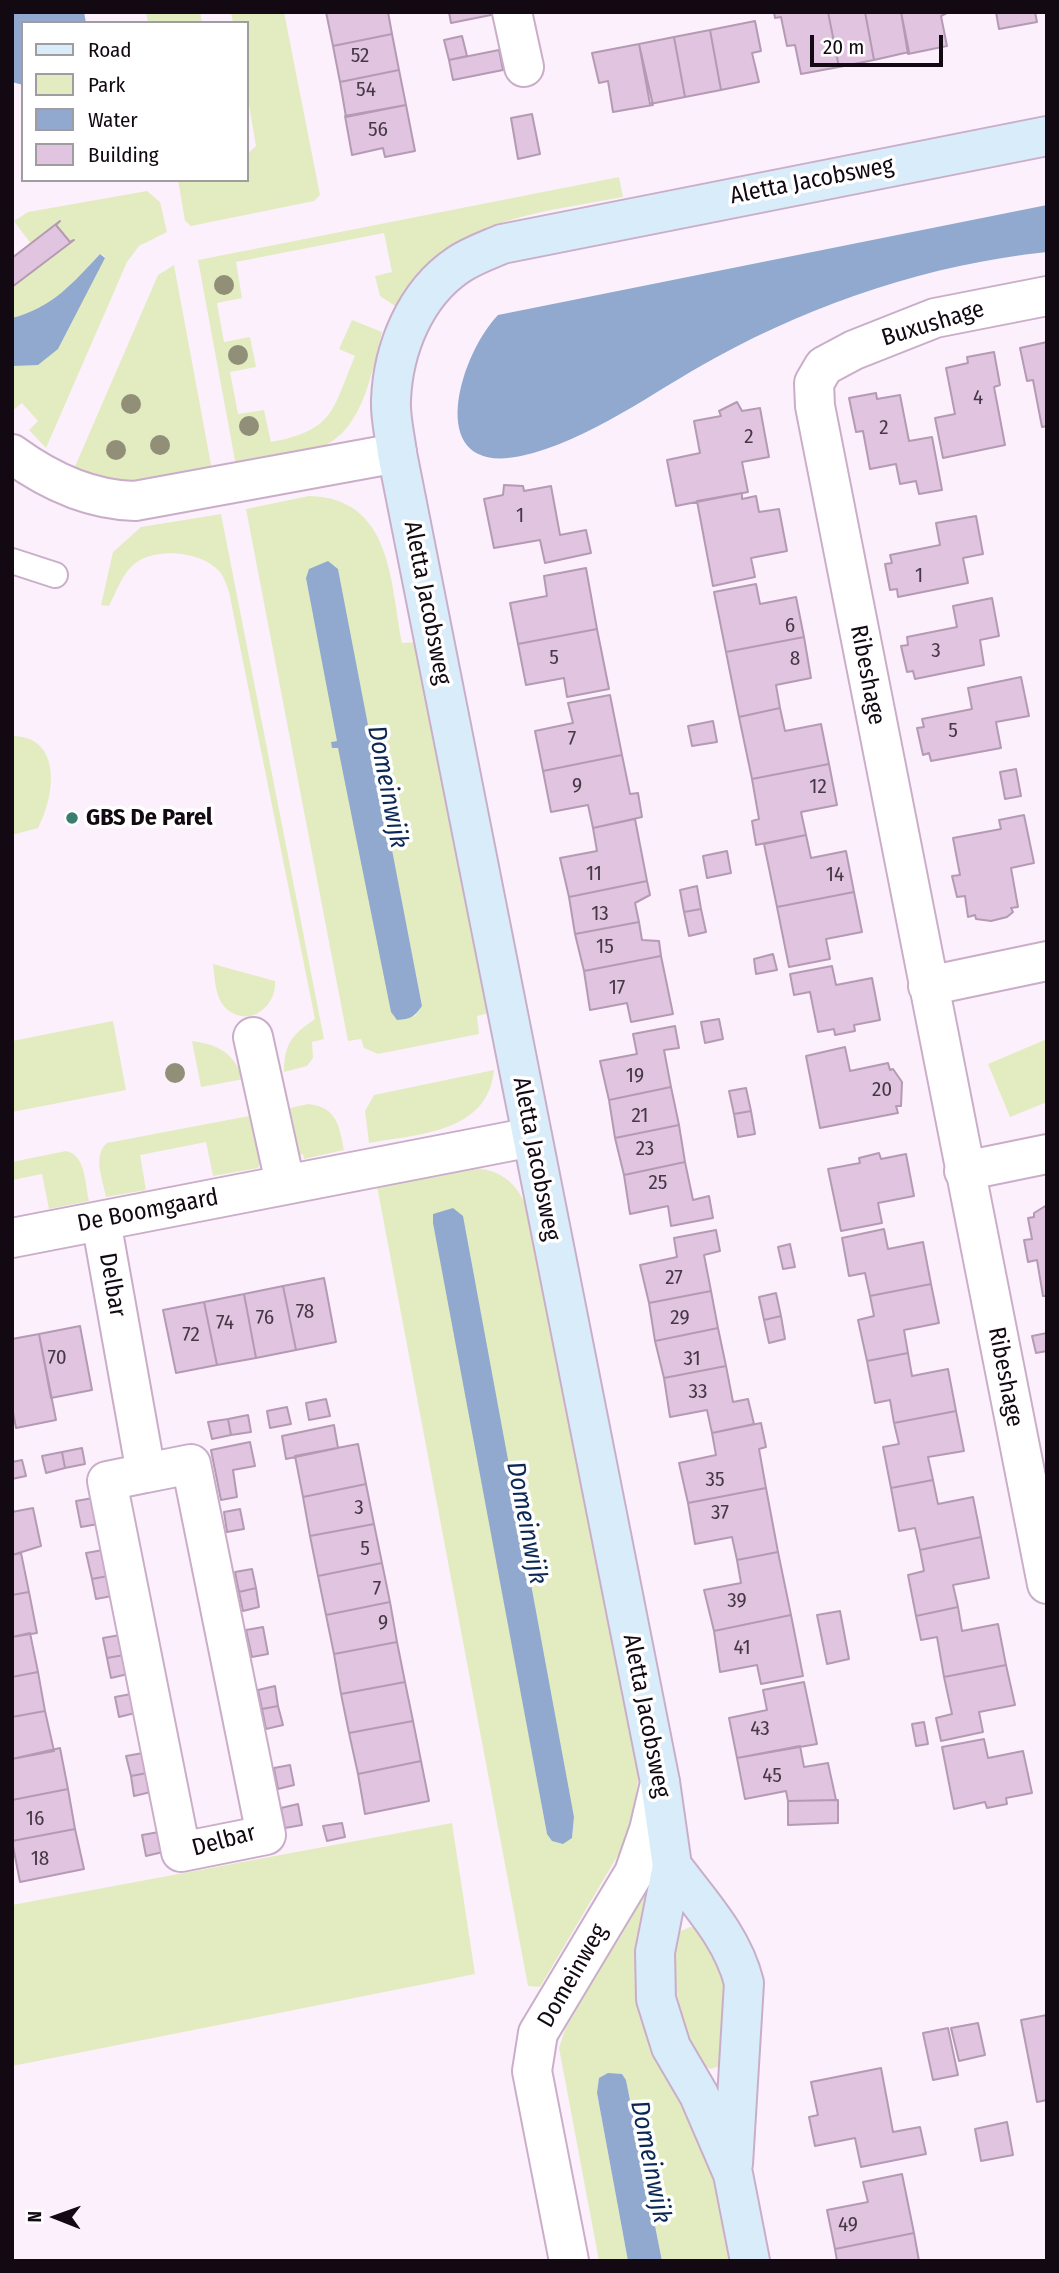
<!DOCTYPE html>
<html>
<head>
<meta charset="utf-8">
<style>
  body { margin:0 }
  #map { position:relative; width:1059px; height:2273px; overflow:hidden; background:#fcf0fc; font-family:"Fira Sans Condensed",sans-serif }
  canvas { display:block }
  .frame { position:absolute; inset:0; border:14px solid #120912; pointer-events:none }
  .legend { position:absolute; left:21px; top:21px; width:228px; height:161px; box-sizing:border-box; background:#fff; border:2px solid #a09da0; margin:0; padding:9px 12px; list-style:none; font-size:21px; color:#120912 }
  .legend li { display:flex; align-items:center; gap:14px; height:35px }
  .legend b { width:35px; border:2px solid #a09da0 }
  .north { position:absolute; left:21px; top:2182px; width:70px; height:70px; -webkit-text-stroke:5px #fff; paint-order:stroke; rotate:271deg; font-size:19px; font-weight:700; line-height:28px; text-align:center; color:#120912 }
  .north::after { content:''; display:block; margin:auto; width:24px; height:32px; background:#120912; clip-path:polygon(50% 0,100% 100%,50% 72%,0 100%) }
  .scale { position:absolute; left:810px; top:35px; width:133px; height:32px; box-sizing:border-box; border:4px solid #120912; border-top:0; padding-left:9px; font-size:21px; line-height:24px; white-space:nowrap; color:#120912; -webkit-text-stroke:5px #fff; paint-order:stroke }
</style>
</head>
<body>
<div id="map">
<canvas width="1059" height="2273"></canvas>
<div class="frame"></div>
<ul class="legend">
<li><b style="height:9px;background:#d8ecfa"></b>Road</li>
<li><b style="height:19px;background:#e3ecc1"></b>Park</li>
<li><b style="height:19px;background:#91a9cf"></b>Water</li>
<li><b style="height:19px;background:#e1c5e0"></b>Building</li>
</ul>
<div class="north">N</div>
<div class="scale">20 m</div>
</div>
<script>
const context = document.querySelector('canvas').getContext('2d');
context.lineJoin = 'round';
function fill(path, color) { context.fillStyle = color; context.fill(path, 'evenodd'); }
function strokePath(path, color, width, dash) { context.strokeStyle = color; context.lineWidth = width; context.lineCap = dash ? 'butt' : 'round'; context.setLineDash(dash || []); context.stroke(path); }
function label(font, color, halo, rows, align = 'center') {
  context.font = font + ' "Fira Sans Condensed",sans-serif'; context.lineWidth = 7; context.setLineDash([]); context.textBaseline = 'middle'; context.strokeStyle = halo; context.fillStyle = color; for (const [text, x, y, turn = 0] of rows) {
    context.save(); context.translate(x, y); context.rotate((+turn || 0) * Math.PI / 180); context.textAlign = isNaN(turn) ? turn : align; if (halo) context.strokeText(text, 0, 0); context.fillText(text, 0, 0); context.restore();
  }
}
const green = new Path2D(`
  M146,12H200L202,23H148Z
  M231,12H284L320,195L314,201L191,226L185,221L178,180H247V154L256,146L247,93V23H233Z
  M619,177L623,197C533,214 448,219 395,306L380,296L375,276L392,272L384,233L236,262L242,298L217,303L224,342L250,337L256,367L230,372L238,414L264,410L271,442C335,430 332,410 355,356L339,349L352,320L382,332C372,371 363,435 316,449C290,457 262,460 236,466L198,260Z
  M147,191L160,202L167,232L139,246L127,262L46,448L29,430L38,421L22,403L12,411V366L58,349L105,256L100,254C74,283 51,309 12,318V287L70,243L56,225L31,244L14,221L28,212Z
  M174,265L212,470L156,481L119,483L73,471L158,275Z
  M309,496C392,498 390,581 402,643L417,642L489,1013L477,1016L479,1034L378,1054L364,1048L361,1039L348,1041L246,509ZM335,564L422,1006L414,1017L338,747L331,742L337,741Z
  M221,514L324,1039L312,1042L313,1058L307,1066L284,1072C284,1043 293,1034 315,1019L229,592C227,586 224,577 220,572C201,550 150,546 130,568C121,578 115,594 109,606L101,605L113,552L141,527Z
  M12,736C63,736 55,797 38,828L12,835Z
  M213,964L275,981C277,1005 251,1028 228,1010C215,1000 215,979 213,964Z
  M113,1021L126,1090L12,1112V1041Z
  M1047,1039V1102L1010,1117L988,1064Z
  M192,1041C220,1045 232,1052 244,1079L201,1087Z
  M494,1070C488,1133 418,1134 369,1143L365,1111L374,1095Z
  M308,1104C337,1107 339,1125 344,1150L304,1159L303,1154L300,1155L290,1108Z
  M249,1116L260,1162L258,1168L213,1176L206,1142L140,1155L146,1190L106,1197C103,1180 92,1156 107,1143Z
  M66,1151C86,1155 85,1184 89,1201L49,1209L42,1174L12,1180V1162Z
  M467,1168C498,1167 518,1182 528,1211L639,1774L631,1827L624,1845L540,1987L528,1986L377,1186ZM433,1214L574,1817L572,1838L547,1834Z
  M452,1823L475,1974L12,2066V1905Z
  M647,1894L700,2139L713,2178L729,2261H662L626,2080L622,2074L597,2093L628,2261H599L559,2048L565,2029L640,1898Z
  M690,1927L700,1928C707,1941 716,1954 721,1968C731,1994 728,2039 720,2066L711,2069C681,2059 669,1960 676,1933Z`);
const water = new Path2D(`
  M12,12H84L86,23H23V85L12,82Z
  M1047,205V252C932,264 817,302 715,358C656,390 587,442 521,456C423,477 458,357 498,315Z
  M100,254L105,258L58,349L38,365L12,366V318C52,308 73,283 100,254Z
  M328,561L338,569L422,1006C414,1017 411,1019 397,1020L391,1012L338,748H332L331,742L337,741L306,578L309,569Z
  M453,1208L463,1216L574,1817L572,1838L563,1844L552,1841L547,1834L433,1223V1214Z
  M608,2073L622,2074L626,2080L662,2261H628L597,2093L599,2078Z`);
const building = new Path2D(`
  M326,12H388L392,34L333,46Z
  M449,12H491V15L451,23Z
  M774,12H828L839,67L801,74L795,45L787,46L781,17L775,18Z
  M828,12H865L874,60L839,67Z
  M865,12H901L909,52L874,60Z
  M901,12H949L941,16L947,46L908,54Z
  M996,12H1035L1037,22L999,29Z
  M755,21L761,51L752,53L759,82L721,90L710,30Z
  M710,30L721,90L685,97L674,37Z
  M392,34L399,70L340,82L333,46Z
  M462,36L467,56L449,60L444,40Z
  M674,37L685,97L650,104L639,44Z
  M639,44L653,105L613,112L608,81L599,83L592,53Z
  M499,50L503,70L453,80L449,60Z
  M399,70L406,105L346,117L340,82Z
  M406,105L415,151L385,157L383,148L352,155L345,116Z
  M532,114L540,154L518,159L511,118Z
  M60,221L56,225L70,242L74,240L12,287V258Z
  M1047,342V426L1042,427L1033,380L1027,381L1020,348Z
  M994,352L1000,385L994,387L1005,445L943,458L935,418L955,414L946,368L968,363L967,357Z
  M876,393L877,399L900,395L909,441L932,437L942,490L919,494L916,481L900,484L896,464L870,469L863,431L856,432L849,398Z
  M737,402L742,411L760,408L769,457L742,462L748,492L676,506L667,460L700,453L694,421L721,416L719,411Z
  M504,485L523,486L524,491L551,486L560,535L586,530L591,553L545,563L540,540L494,548L484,499L503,495Z
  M742,493V499L756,496L759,512L779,509L787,551L751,558L755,577L713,586L697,501Z
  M976,516L983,554L963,558L968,583L898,597L897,589L890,590L885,564L892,563L890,555L940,545L936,523Z
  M586,568L597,629L518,644L510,603L547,596L544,576Z
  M756,584L760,604L796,597L804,637L726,652L714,592Z
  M992,598L999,636L980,640L984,665L915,679L913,671L907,672L901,646L908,645L907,637L957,627L953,606Z
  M597,629L609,689L567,697L564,678L526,685L518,644Z
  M804,637L811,678L776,685L780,708L739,717L726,652Z
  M1021,677L1029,716L996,722L1001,748L931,761L929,753L923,755L917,728L924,727L922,719L972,709L968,688Z
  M610,695L622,755L543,771L535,731L573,723L568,703Z
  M780,708L785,731L821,724L829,764L752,779L739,717Z
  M713,721L717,742L692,746L688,726Z
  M622,755L630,794L638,793L642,817L593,828L588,805L551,812L543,771Z
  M829,764L837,805L801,812L806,835L756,845L752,821L759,819L752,779Z
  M1016,769L1021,796L1005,799L1000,772Z
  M1024,815L1034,863L1011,868L1018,907L1011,908L1013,912L1007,917L991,921L976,919L975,915L968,917L965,896L957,897L952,876L960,875L953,838L1001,829L999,820Z
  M635,819L647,881L569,897L560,858L597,851L593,828Z
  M806,835L811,858L846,851L854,892L777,907L764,844Z
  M727,851L731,873L707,878L703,856Z
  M647,881L650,895L635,903L639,922L575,934L569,897Z
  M697,886L701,909L684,912L680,890Z
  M854,892L862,932L826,939L830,959L789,967L777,907Z
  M701,909L706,932L689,936L684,912Z
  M639,922L642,940L659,941L661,956L584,971L575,934Z
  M773,954L777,970L756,974L754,959Z
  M661,956L673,1014L631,1022L627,1003L590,1010L584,971Z
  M832,966L836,985L872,978L880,1020L854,1025L855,1031L835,1035L834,1029L818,1032L810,992L794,995L790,974Z
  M719,1019L723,1039L705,1043L701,1022Z
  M675,1026L679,1048L664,1050L671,1087L609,1100L600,1061L637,1054L633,1034Z
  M845,1047L850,1071L888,1063L890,1070L893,1069L902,1082L901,1106H896L898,1113L820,1128L806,1056Z
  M671,1087L679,1125L615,1138L609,1100Z
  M746,1088L751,1111L734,1114L729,1091Z
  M751,1111L755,1134L738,1137L734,1114Z
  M679,1125L685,1162L624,1175L615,1138Z
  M879,1153L881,1159L906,1154L914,1196L878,1203L882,1223L841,1231L828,1169L860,1163L859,1158Z
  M685,1162L693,1200L709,1196L713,1218L671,1226L668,1206L630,1214L624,1175Z
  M1047,1205V1296H1043L1037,1260L1028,1262L1024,1240L1032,1239L1028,1218L1034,1217V1213Z
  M884,1229L888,1249L923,1242L931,1284L870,1296L865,1273L849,1276L842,1238Z
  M716,1230L720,1251L704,1255L711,1291L649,1303L640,1265L677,1257L674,1238Z
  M790,1244L795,1267L783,1269L778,1247Z
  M324,1278L336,1342L296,1350L283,1286Z
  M931,1284L939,1323L904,1330L908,1353L867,1361L858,1320L874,1316L870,1296Z
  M283,1286L296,1350L256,1358L244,1294Z
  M711,1291L718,1328L655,1341L649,1303Z
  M776,1293L781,1316L764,1320L759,1297Z
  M244,1294L256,1358L217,1365L204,1302Z
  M204,1302L217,1365L176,1373L163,1310Z
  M781,1316L785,1339L769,1343L764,1320Z
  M80,1326L92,1390L51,1398L39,1334Z
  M718,1328L726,1366L664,1378L655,1341Z
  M1047,1333V1351L1036,1353L1032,1336Z
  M39,1334L56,1420L16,1428L12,1407V1339Z
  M908,1353L912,1376L948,1369L956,1411L894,1423L890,1400L875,1403L867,1361Z
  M726,1366L733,1402L748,1399L754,1424L712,1433L707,1410L670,1417L664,1378Z
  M326,1399L330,1416L309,1420L306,1403Z
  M287,1407L291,1424L270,1428L267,1411Z
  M956,1411L964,1451L928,1457L933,1480L891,1488L883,1447L899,1444L894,1423Z
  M248,1415L251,1432L231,1435L228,1419Z
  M228,1419L231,1435L212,1439L208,1422Z
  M761,1423L766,1447L759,1449L766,1488L688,1503L679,1463L716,1455L712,1433Z
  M334,1425L338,1448L286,1459L282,1436Z
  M250,1442L255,1466L233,1470L237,1497L221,1500L211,1450Z
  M358,1444L366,1484L303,1497L295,1456Z
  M82,1448L85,1464L65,1468L62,1452Z
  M62,1452L65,1468L46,1473L42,1456Z
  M22,1460L26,1476L12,1479V1462Z
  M933,1480L938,1504L973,1497L981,1537L920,1550L915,1528L899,1531L891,1488Z
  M366,1484L374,1524L310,1536L303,1497Z
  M766,1488L778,1552L737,1560L732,1537L695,1544L688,1503Z
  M93,1498L98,1524L81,1527L76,1501Z
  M33,1508L41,1546L12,1555V1512Z
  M240,1509L244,1529L227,1532L224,1512Z
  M374,1524L382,1563L318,1576L310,1536Z
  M981,1537L989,1578L953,1585L958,1607L916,1616L908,1575L924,1571L920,1550Z
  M103,1550L108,1576L92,1579L86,1553Z
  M778,1552L791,1615L714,1631L704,1590L741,1583L737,1560Z
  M21,1553L29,1592L12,1595V1555Z
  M382,1563L390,1602L326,1615L318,1576Z
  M252,1569L256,1588L239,1592L235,1572Z
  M108,1576L112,1596L96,1599L92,1579Z
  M256,1588L259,1607L243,1611L239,1592Z
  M29,1592L37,1633L12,1637V1595Z
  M390,1602L397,1642L334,1654L326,1615Z
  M958,1607L962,1631L998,1624L1006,1665L944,1677L937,1637L921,1640L916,1616Z
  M840,1611L849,1659L827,1664L817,1615Z
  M791,1615L803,1676L761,1684L757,1665L720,1672L714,1631Z
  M263,1627L268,1654L252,1657L246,1630Z
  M30,1633L38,1672L12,1677V1637Z
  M120,1635L124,1655L107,1658L103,1638Z
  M397,1642L405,1682L341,1694L334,1654Z
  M124,1655L128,1674L111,1678L107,1658Z
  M1006,1665L1015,1705L979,1712L983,1732L941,1741L936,1718L952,1714L944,1677Z
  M38,1672L45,1711L12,1717V1677Z
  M405,1682L413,1721L349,1733L341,1694Z
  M804,1682L817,1744L737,1758L729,1718L767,1710L763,1690Z
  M275,1686L278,1706L262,1709L258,1690Z
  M131,1694L135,1713L119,1717L115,1697Z
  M278,1706L283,1725L266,1729L262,1709Z
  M45,1711L54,1751L12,1759V1717Z
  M413,1721L421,1761L358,1774L349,1733Z
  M924,1722L928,1744L916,1746L912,1724Z
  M984,1739L988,1758L1023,1751L1032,1793L1006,1798L1007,1804L987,1808L985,1802L954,1809L942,1747Z
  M800,1746L804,1767L828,1763L836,1800L788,1801L786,1791L745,1799L737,1758Z
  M60,1748L68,1789L12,1800V1759Z
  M143,1753L147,1773L131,1776L126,1756Z
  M421,1761L429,1801L365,1814L358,1774Z
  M290,1765L294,1785L278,1789L274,1768Z
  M147,1773L151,1792L134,1796L131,1776Z
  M68,1789L75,1829L12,1841V1800Z
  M838,1800V1823L788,1825V1801Z
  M298,1804L302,1825L285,1828L281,1808Z
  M342,1823L345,1837L327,1841L323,1826Z
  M75,1829L84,1869L20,1882L12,1841Z
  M159,1832L163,1852L146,1856L142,1835Z
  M1047,2015V2100L1037,2102L1021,2020Z
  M978,2023L985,2055L959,2061L951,2028Z
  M948,2028L958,2075L933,2080L923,2033Z
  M881,2068L893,2132L920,2127L926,2154L861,2167L855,2138L815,2146L809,2117L818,2115L811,2082Z
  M1007,2122L1013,2155L981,2161L975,2129Z
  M902,2174L914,2233L835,2249L827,2210L868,2202L863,2182Z
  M914,2233L919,2261H837L835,2249Z`);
const lane = new Path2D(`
  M12,561L55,575`);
const street = new Path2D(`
  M512,12L524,67
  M1047,296L935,318L854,350L824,366L814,383L815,406L1047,1584
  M12,454C49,481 89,500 135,501L397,453
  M928,986L1047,961
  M253,1037L285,1183
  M964,1171L1047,1154
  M101,1221L146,1473L107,1481L181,1852L266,1835L191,1464L146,1473
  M12,1238L532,1137
  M569,2261L532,2071L538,2033L634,1873L649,1830L660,1783`);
const secondary = new Path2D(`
  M672,1866C700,1903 733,1938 744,1983L733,2164
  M750,2261L733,2174L699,2095L671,2047L656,1999L655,1952L672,1866L660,1782L397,453C395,436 390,417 391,400C393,349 415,294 458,265C471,256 488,250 502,244L1047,136`);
const trees = [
  [224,285],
  [238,355],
  [131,404],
  [249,426],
  [160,445],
  [116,450],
  [175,1073]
];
const markers = [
  [72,818,7,"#3b7d6f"]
];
const numberNames = [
  ["52",360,56],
  ["54",366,90],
  ["56",378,130],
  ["4",978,398],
  ["2",884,428],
  ["2",749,437],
  ["1",520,516],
  ["1",919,576],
  ["6",790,626],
  ["3",936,651],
  ["5",554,658],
  ["8",795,659],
  ["5",953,731],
  ["7",572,739],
  ["9",577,786],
  ["12",818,787],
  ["11",594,874],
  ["14",835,875],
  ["13",600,914],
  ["15",605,947],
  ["17",617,988],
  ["19",635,1076],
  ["20",882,1090],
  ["21",640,1116],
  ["23",645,1149],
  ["25",658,1183],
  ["27",674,1278],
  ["78",305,1312],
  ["76",265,1318],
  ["29",680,1318],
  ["74",225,1323],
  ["72",191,1335],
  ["70",57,1358],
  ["31",692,1359],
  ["33",698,1392],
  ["35",715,1480],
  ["3",359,1508],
  ["37",720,1513],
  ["5",365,1549],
  ["7",377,1589],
  ["39",737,1601],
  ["9",383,1623],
  ["41",742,1648],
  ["43",760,1729],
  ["45",772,1776],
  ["16",35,1819],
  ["18",40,1859],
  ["49",848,2225]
];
const streetNames = [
  ["Aletta Jacobsweg",812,181,-11],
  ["Buxushage",933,324,-17],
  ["Aletta Jacobsweg",427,603,79],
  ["Ribeshage",867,675,79],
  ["Aletta Jacobsweg",536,1159,79],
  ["De Boomgaard",148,1211,-11],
  ["Delbar",112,1285,80],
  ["Ribeshage",1005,1377,79],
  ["Aletta Jacobsweg",646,1716,79],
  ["Delbar",224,1841,-15],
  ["Domeinweg",573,1976,-60]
];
const poiNames = [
  ["GBS De Parel",86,818]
];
const waterNames = [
  ["Domeinwijk",387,787,79],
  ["Domeinwijk",526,1523,79],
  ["Domeinwijk",650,2162,79]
];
fill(green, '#e3ecc1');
fill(water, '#91a9cf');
fill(building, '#e1c5e0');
strokePath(building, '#b59ab4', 2);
strokePath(lane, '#caaec9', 28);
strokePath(street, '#caaec9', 42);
strokePath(secondary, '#caaec9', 42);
strokePath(lane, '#fff', 24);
strokePath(street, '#fff', 38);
strokePath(secondary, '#d8ecfa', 38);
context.fillStyle = '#918f77';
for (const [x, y] of trees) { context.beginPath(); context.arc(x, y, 10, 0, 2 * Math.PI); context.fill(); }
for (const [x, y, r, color] of markers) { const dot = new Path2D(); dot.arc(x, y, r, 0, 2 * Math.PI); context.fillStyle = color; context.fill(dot); strokePath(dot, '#fff', 2.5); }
label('21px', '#463846', null, numberNames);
label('24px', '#120912', '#fff', streetNames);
label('bold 24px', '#120912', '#fff', poiNames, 'left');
label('italic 26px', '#0a2655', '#fff', waterNames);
</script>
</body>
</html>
